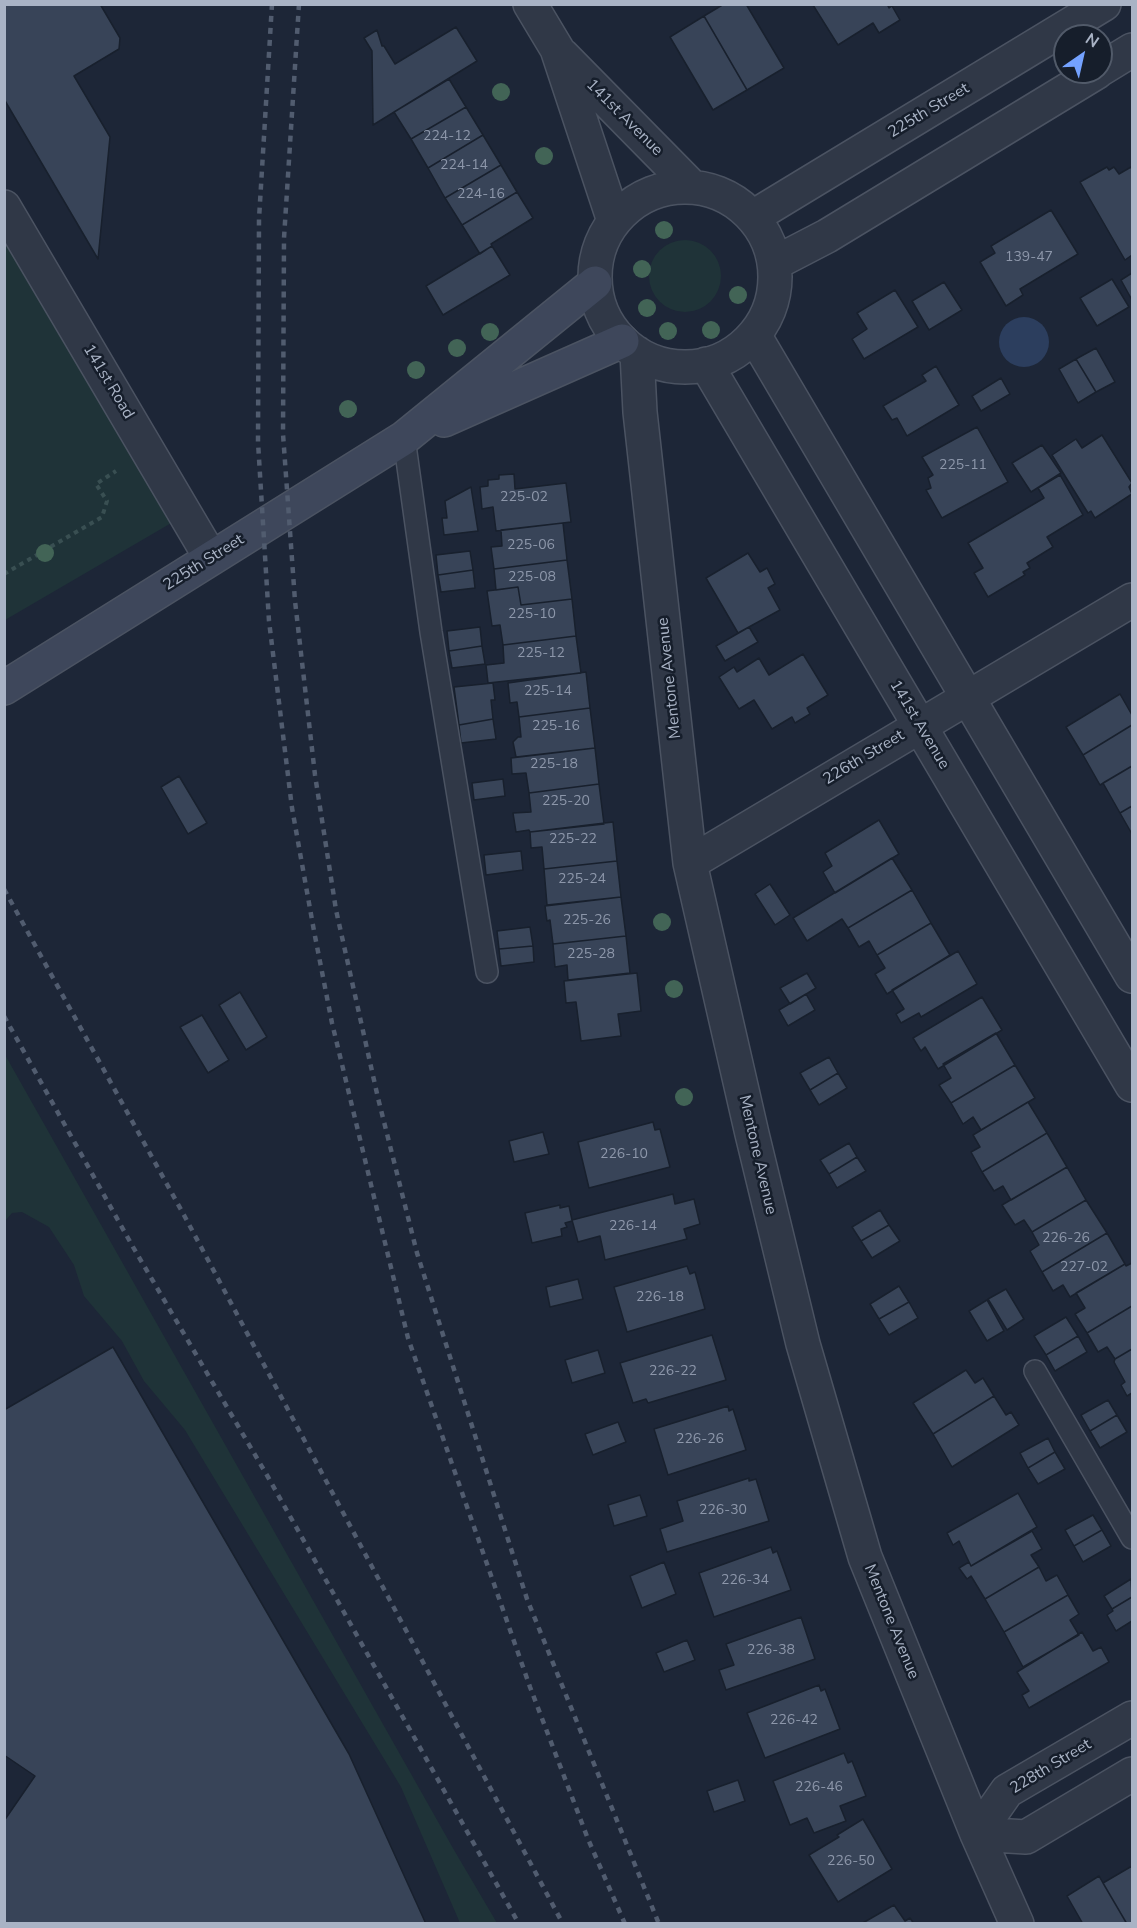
<!DOCTYPE html>
<html>
<head>
<meta charset="utf-8">
<style>
  body { margin:0 }
  #map { position:relative; width:1137px; height:1928px; overflow:hidden; background:#1d2637; font-family:"Nunito Sans",sans-serif }
  canvas { display:block }
  .frame { position:absolute; inset:0; border:6px solid #a9b3c5; pointer-events:none }
  .north { position:absolute; left:1053px; top:24px; width:60px; height:60px; box-sizing:border-box; background:#161e2b; border:2px solid #515a69; border-radius:50%; rotate:34deg; font-size:16px; font-weight:700; line-height:24px; text-align:center; color:#a9b3c5 }
  .north::after { content:''; display:block; margin:auto; width:21px; height:27px; background:#74a2ff; clip-path:polygon(50% 0,100% 100%,50% 72%,0 100%) }
</style>
</head>
<body>
<div id="map">
<canvas width="1137" height="1928"></canvas>
<div class="frame"></div>
<div class="north">N</div>
</div>
<script>
const context = document.querySelector('canvas').getContext('2d');
context.lineJoin = 'round';
function fill(path, color) { context.fillStyle = color; context.fill(path, 'evenodd'); }
function strokePath(path, color, width, dash) { context.strokeStyle = color; context.lineWidth = width; context.lineCap = dash ? 'butt' : 'round'; context.setLineDash(dash || []); context.stroke(path); }
function label(font, color, halo, rows, align = 'center') {
  context.font = font + ' "Nunito Sans",sans-serif'; context.lineWidth = 5; context.setLineDash([]); context.textBaseline = 'middle'; context.strokeStyle = halo; context.fillStyle = color; for (const [text, x, y, turn = 0] of rows) {
    context.save(); context.translate(x, y); context.rotate((+turn || 0) * Math.PI / 180); context.textAlign = isNaN(turn) ? turn : align; if (halo) context.strokeText(text, 0, 0); context.fillText(text, 0, 0); context.restore();
  }
}
const green = new Path2D(`
  M4,233L173,522L5,620H4Z
  M649 276a36 36 0 1 1 72 0a36 36 0 1 1-72 0Z
  M4,1053L454,1850L497,1923H460L401,1787L185,1430L144,1381L122,1341L84,1296L74,1265L49,1227L22,1212L12,1213L5,1221Z`);
const water = new Path2D(`
  M999 342a25 25 0 1 1 50 0a25 25 0 1 1-50 0Z`);
const building = new Path2D(`
  M4,4H100L120,38L119,49L74,76L110,137L98,259L4,99Z
  M724,4H746L784,68L747,90L704,16Z
  M887,4L889,8L892,6L900,20L879,33L873,23L838,45L813,5Z
  M704,16L747,90L713,110L670,37Z
  M456,27L477,61L373,125L372,51L364,38L377,30L382,46H384L395,64Z
  M449,79L466,107L411,139L394,112Z
  M466,107L483,135L428,168L411,139Z
  M483,135L501,165L445,198L428,168Z
  M501,165L517,192L462,225L445,198Z
  M1107,167L1109,170L1114,167L1119,174L1131,167L1132,170V255L1125,260L1080,182Z
  M517,192L533,218L491,244L492,246L480,254L462,225Z
  M1051,210L1078,254L1020,289L1023,295L1006,306L980,262L995,253L991,246Z
  M492,246L510,275L443,315L426,286Z
  M1132,273V300L1121,280Z
  M1112,279L1129,307L1097,326L1080,298Z
  M944,282L962,310L929,330L912,301Z
  M895,290L918,327L864,359L852,339L867,329L857,313Z
  M1096,348L1115,382L1096,392L1076,359Z
  M1076,359L1096,392L1078,403L1059,369Z
  M936,366L959,405L907,436L897,418L892,420L883,406L926,381L922,375Z
  M1001,378L1010,394L981,411L972,396Z
  M977,427L1008,482L942,518L926,490L931,488L928,478L933,475L922,457Z
  M1102,435L1132,483L1129,487L1132,494L1095,518L1091,511L1088,513L1052,455L1076,439L1082,448Z
  M1042,445L1061,473L1031,492L1012,463Z
  M514,474L515,489L566,483L571,522L496,531L493,507L482,509L480,487L488,486V480L499,479V475Z
  M1060,475L1083,515L1047,537L1053,547L1027,563L1030,568L1023,572L1025,575L988,597L974,573L983,568L968,543L1044,498L1038,488Z
  M471,487L478,531L444,535L442,518H447L445,501Z
  M563,523L567,560L494,569L491,547L502,546L501,530Z
  M470,551L473,570L438,575L436,555Z
  M748,553L760,572L767,568L775,584L768,588L780,610L738,633L706,578Z
  M567,560L572,599L521,605L518,587L496,590L494,569Z
  M473,570L475,588L441,592L438,575Z
  M518,587L521,605L572,599L576,636L503,645L500,625L492,626L487,591Z
  M480,627L482,646L449,651L447,631Z
  M749,627L758,642L725,661L716,646Z
  M576,636L581,673L488,683L486,665L504,663L503,645Z
  M482,646L485,664L452,668L449,651Z
  M803,654L828,695L807,708L810,714L795,723L792,717L772,729L754,700L739,709L719,677L734,667L737,672L759,658L769,675Z
  M586,672L590,708L519,717L517,702L510,703L508,683Z
  M493,683L495,700H491L493,719L459,725L454,687Z
  M1120,694L1132,715V725L1083,755L1066,727Z
  M590,708L595,748L516,757L513,742L518,737H521L519,717Z
  M493,719L496,739L461,743L459,725Z
  M1132,725V766L1100,785L1083,755Z
  M595,748L599,784L529,793L526,773L512,774L511,758Z
  M1132,766V806L1120,813L1103,783Z
  M179,776L207,823L188,834L161,787Z
  M503,779L505,796L474,800L472,783Z
  M599,784L604,824L530,832L529,830L516,832L513,813L531,812L529,793Z
  M1132,806V834L1120,813Z
  M879,820L899,854L835,893L823,872L832,866L825,853Z
  M613,822L617,861L544,869L542,847L531,848L530,832Z
  M521,851L523,870L486,875L484,855Z
  M892,858L912,890L848,928L842,919L807,941L793,918Z
  M617,861L621,897L547,905L544,869Z
  M770,884L790,915L775,925L755,894Z
  M912,890L931,923L877,955L869,941L859,947L848,928Z
  M621,897L626,936L553,944L550,920L547,921L545,906Z
  M931,923L950,955L887,994L875,974L885,968L877,955Z
  M530,927L533,946L499,949L497,931Z
  M626,936L630,973L568,980L567,965L555,967L553,944Z
  M533,946L534,962L501,966L499,949Z
  M958,951L977,984L921,1017L919,1013L901,1023L896,1014L904,1009L892,990Z
  M637,973L641,1011L618,1014L621,1036L581,1041L576,1002L566,1003L564,981Z
  M807,973L816,988L790,1004L780,988Z
  M240,992L267,1037L246,1050L219,1005Z
  M806,994L815,1010L788,1026L779,1010Z
  M982,997L1002,1030L938,1069L925,1047L921,1051L913,1038Z
  M202,1015L229,1060L208,1073L180,1027Z
  M996,1033L1015,1065L951,1103L939,1085L951,1078L943,1064Z
  M829,1057L838,1073L810,1090L800,1073Z
  M1015,1065L1035,1098L981,1130L973,1117L963,1124L951,1103Z
  M838,1073L847,1088L819,1105L810,1090Z
  M1028,1102L1047,1133L982,1172L971,1152L980,1147L973,1135Z
  M653,1122L655,1130L660,1129L670,1167L589,1188L578,1142Z
  M543,1132L549,1154L514,1162L509,1141Z
  M1047,1133L1067,1167L1011,1200L1003,1186L994,1191L982,1172Z
  M849,1143L857,1157L829,1174L820,1160Z
  M857,1157L866,1171L837,1188L829,1174Z
  M1067,1167L1086,1200L1032,1232L1024,1220L1015,1225L1002,1205Z
  M673,1194L675,1204L694,1199L700,1224L684,1229L687,1239L605,1260L600,1236L578,1242L572,1220Z
  M1086,1200L1107,1233L1042,1272L1030,1251L1039,1245L1032,1232Z
  M560,1205V1208L569,1206L572,1220V1221L565,1223L567,1227L561,1229L562,1236L532,1243L525,1213Z
  M880,1210L889,1225L861,1241L852,1227Z
  M889,1225L900,1241L872,1258L861,1241Z
  M1107,1233L1125,1264L1070,1297L1063,1285L1053,1291L1042,1272Z
  M1132,1263V1306L1087,1333L1075,1314L1085,1308L1076,1293L1125,1264L1126,1266Z
  M687,1266L690,1274L695,1272L705,1309L627,1332L614,1287Z
  M578,1279L583,1299L550,1307L546,1287Z
  M899,1286L909,1302L879,1319L870,1304Z
  M1006,1289L1024,1319L1007,1330L988,1299Z
  M987,1300L1004,1331L987,1341L969,1311Z
  M909,1302L918,1318L889,1335L879,1319Z
  M1132,1306V1349L1115,1359L1107,1347L1098,1352L1087,1333Z
  M1066,1317L1078,1336L1046,1355L1034,1336Z
  M712,1335L726,1380L648,1403L646,1399L633,1403L620,1363Z
  M1078,1336L1087,1352L1055,1371L1046,1355Z
  M113,1347L349,1754L426,1924H4V1821L35,1776L4,1755V1410Z
  M1132,1349V1393L1127,1396L1121,1385L1125,1382L1114,1362L1115,1359Z
  M598,1350L605,1373L572,1383L565,1360Z
  M966,1370L975,1383L983,1378L994,1396L933,1434L913,1403Z
  M994,1396L1006,1415L1011,1412L1019,1425L952,1467L933,1434Z
  M1108,1400L1117,1415L1090,1431L1081,1415Z
  M728,1406L729,1411L733,1409L746,1450L668,1475L654,1429Z
  M1117,1415L1127,1432L1100,1448L1090,1431Z
  M618,1422L626,1442L593,1455L585,1434Z
  M1048,1438L1055,1452L1028,1468L1020,1453Z
  M1055,1452L1065,1469L1038,1484L1028,1468Z
  M749,1478V1481L756,1479L769,1521L667,1552L660,1529L683,1521L677,1501Z
  M1018,1493L1037,1527L971,1566L959,1541L953,1545L947,1533Z
  M640,1495L647,1516L614,1526L608,1505Z
  M1093,1515L1102,1530L1074,1546L1065,1530Z
  M1102,1530L1111,1546L1083,1562L1074,1546Z
  M1032,1531L1042,1549L1031,1555L1039,1567L985,1599L971,1576L967,1579L959,1568L969,1562L971,1566Z
  M771,1547L773,1553L777,1551L791,1590L714,1617L699,1573Z
  M664,1562L676,1594L642,1608L630,1576Z
  M1039,1567L1046,1581L1057,1575L1068,1595L1004,1632L985,1599Z
  M1131,1579L1132,1597L1112,1609L1104,1596Z
  M1068,1595L1079,1614L1070,1620L1079,1635L1023,1667L1004,1632Z
  M1132,1597V1621L1116,1631L1107,1615L1113,1611L1112,1609Z
  M801,1617L815,1659L726,1690L719,1670L734,1665L726,1644Z
  M1082,1632L1093,1651L1101,1647L1109,1662L1029,1708L1022,1695L1029,1691L1017,1672Z
  M687,1640L695,1660L664,1672L656,1653Z
  M819,1685L821,1691L825,1689L840,1729L765,1758L747,1713Z
  M844,1753L848,1763L852,1761L866,1796L840,1806L846,1821L814,1833L807,1818L790,1825L773,1781Z
  M738,1780L745,1801L714,1812L707,1791Z
  M863,1819L892,1869L838,1902L809,1855L839,1837L837,1835Z
  M1132,1866V1924H1127L1103,1883Z
  M1099,1876L1103,1883L1127,1924H1083L1067,1896Z
  M894,1905L905,1921L910,1918L914,1924H861Z`);
const path = new Path2D(`
  M4,574L102,517L107,501L96,484L116,471`);
const lane = new Path2D(`
  M404,438L431,632L487,972
  M1035,1371L1132,1538`);
const street = new Path2D(`
  M530,4L557,49L614,221
  M562,55L691,186
  M1101,69L1132,50
  M595 277a90 90 0 1 1 180 0a90 90 0 1 1-180 0Z
  M4,207L211,558
  M753,217L1104,4
  M775,263L827,236L1097,72
  M754,335L1132,976
  M637,353L640,412L690,863L752,1134L803,1344L865,1557L977,1834L1017,1924
  M706,364L1132,1085
  M690,863L1132,600
  M977,1834L1007,1791L1132,1718
  M977,1834L1026,1837L1132,1774`);
const secondary = new Path2D(`
  M444,420L622,341
  M4,688L404,438L595,283`);
const rail = new Path2D(`
  M272,4L259,219L258,442L269,621L292,808L314,931L332,1023L408,1338L530,1687L588,1839L625,1924
  M299,4L284,238L283,434L295,601L315,775L336,910L378,1098L417,1253L527,1599L659,1924
  M4,889L185,1217L563,1924
  M4,1016L133,1247L268,1477L519,1924`);
const trees = [
  [501,92],
  [544,156],
  [664,230],
  [642,269],
  [738,295],
  [647,308],
  [711,330],
  [668,331],
  [490,332],
  [457,348],
  [416,370],
  [348,409],
  [45,553],
  [662,922],
  [674,989],
  [684,1097]
];
const numberNames = [
  ["224-12",447,137],
  ["224-14",464,166],
  ["224-16",481,195],
  ["139-47",1029,258],
  ["225-11",963,466],
  ["225-02",524,498],
  ["225-06",531,546],
  ["225-08",532,578],
  ["225-10",532,615],
  ["225-12",541,654],
  ["225-14",548,692],
  ["225-16",556,727],
  ["225-18",554,765],
  ["225-20",566,802],
  ["225-22",573,840],
  ["225-24",582,880],
  ["225-26",587,921],
  ["225-28",591,955],
  ["226-10",624,1155],
  ["226-14",633,1227],
  ["226-26",1066,1239],
  ["227-02",1084,1268],
  ["226-18",660,1298],
  ["226-22",673,1372],
  ["226-26",700,1440],
  ["226-30",723,1511],
  ["226-34",745,1581],
  ["226-38",771,1651],
  ["226-42",794,1721],
  ["226-46",819,1788],
  ["226-50",851,1862]
];
const streetNames = [
  ["225th Street",929,111,-31],
  ["141st Avenue",624,118,45],
  ["141st Road",108,382,59],
  ["225th Street",204,563,-32],
  ["Mentone Avenue",670,678,-96],
  ["141st Avenue",919,725,59],
  ["226th Street",864,758,-31],
  ["Mentone Avenue",757,1155,77],
  ["Mentone Avenue",891,1622,68],
  ["228th Street",1051,1767,-31]
];
fill(green, '#1f3338');
fill(water, '#2c3e5e');
fill(building, '#384458');
strokePath(building, '#18202d', 1.5);
strokePath(lane, '#4b5362', 24);
strokePath(street, '#4b5362', 36);
strokePath(secondary, '#4b5362', 36);
strokePath(path, '#394f52', 4, [4.5, 4.5]);
strokePath(lane, '#303847', 21);
strokePath(street, '#303847', 33);
strokePath(secondary, '#3e475b', 33);
strokePath(rail, '#515c6f', 4.5, [6, 6]);
context.fillStyle = '#426456';
for (const [x, y] of trees) { context.beginPath(); context.arc(x, y, 9, 0, 2 * Math.PI); context.fill(); }
label('14px', '#8d97aa', null, numberNames);
label('16px', '#a9b3c5', '#161e2b', streetNames);
</script>
</body>
</html>
